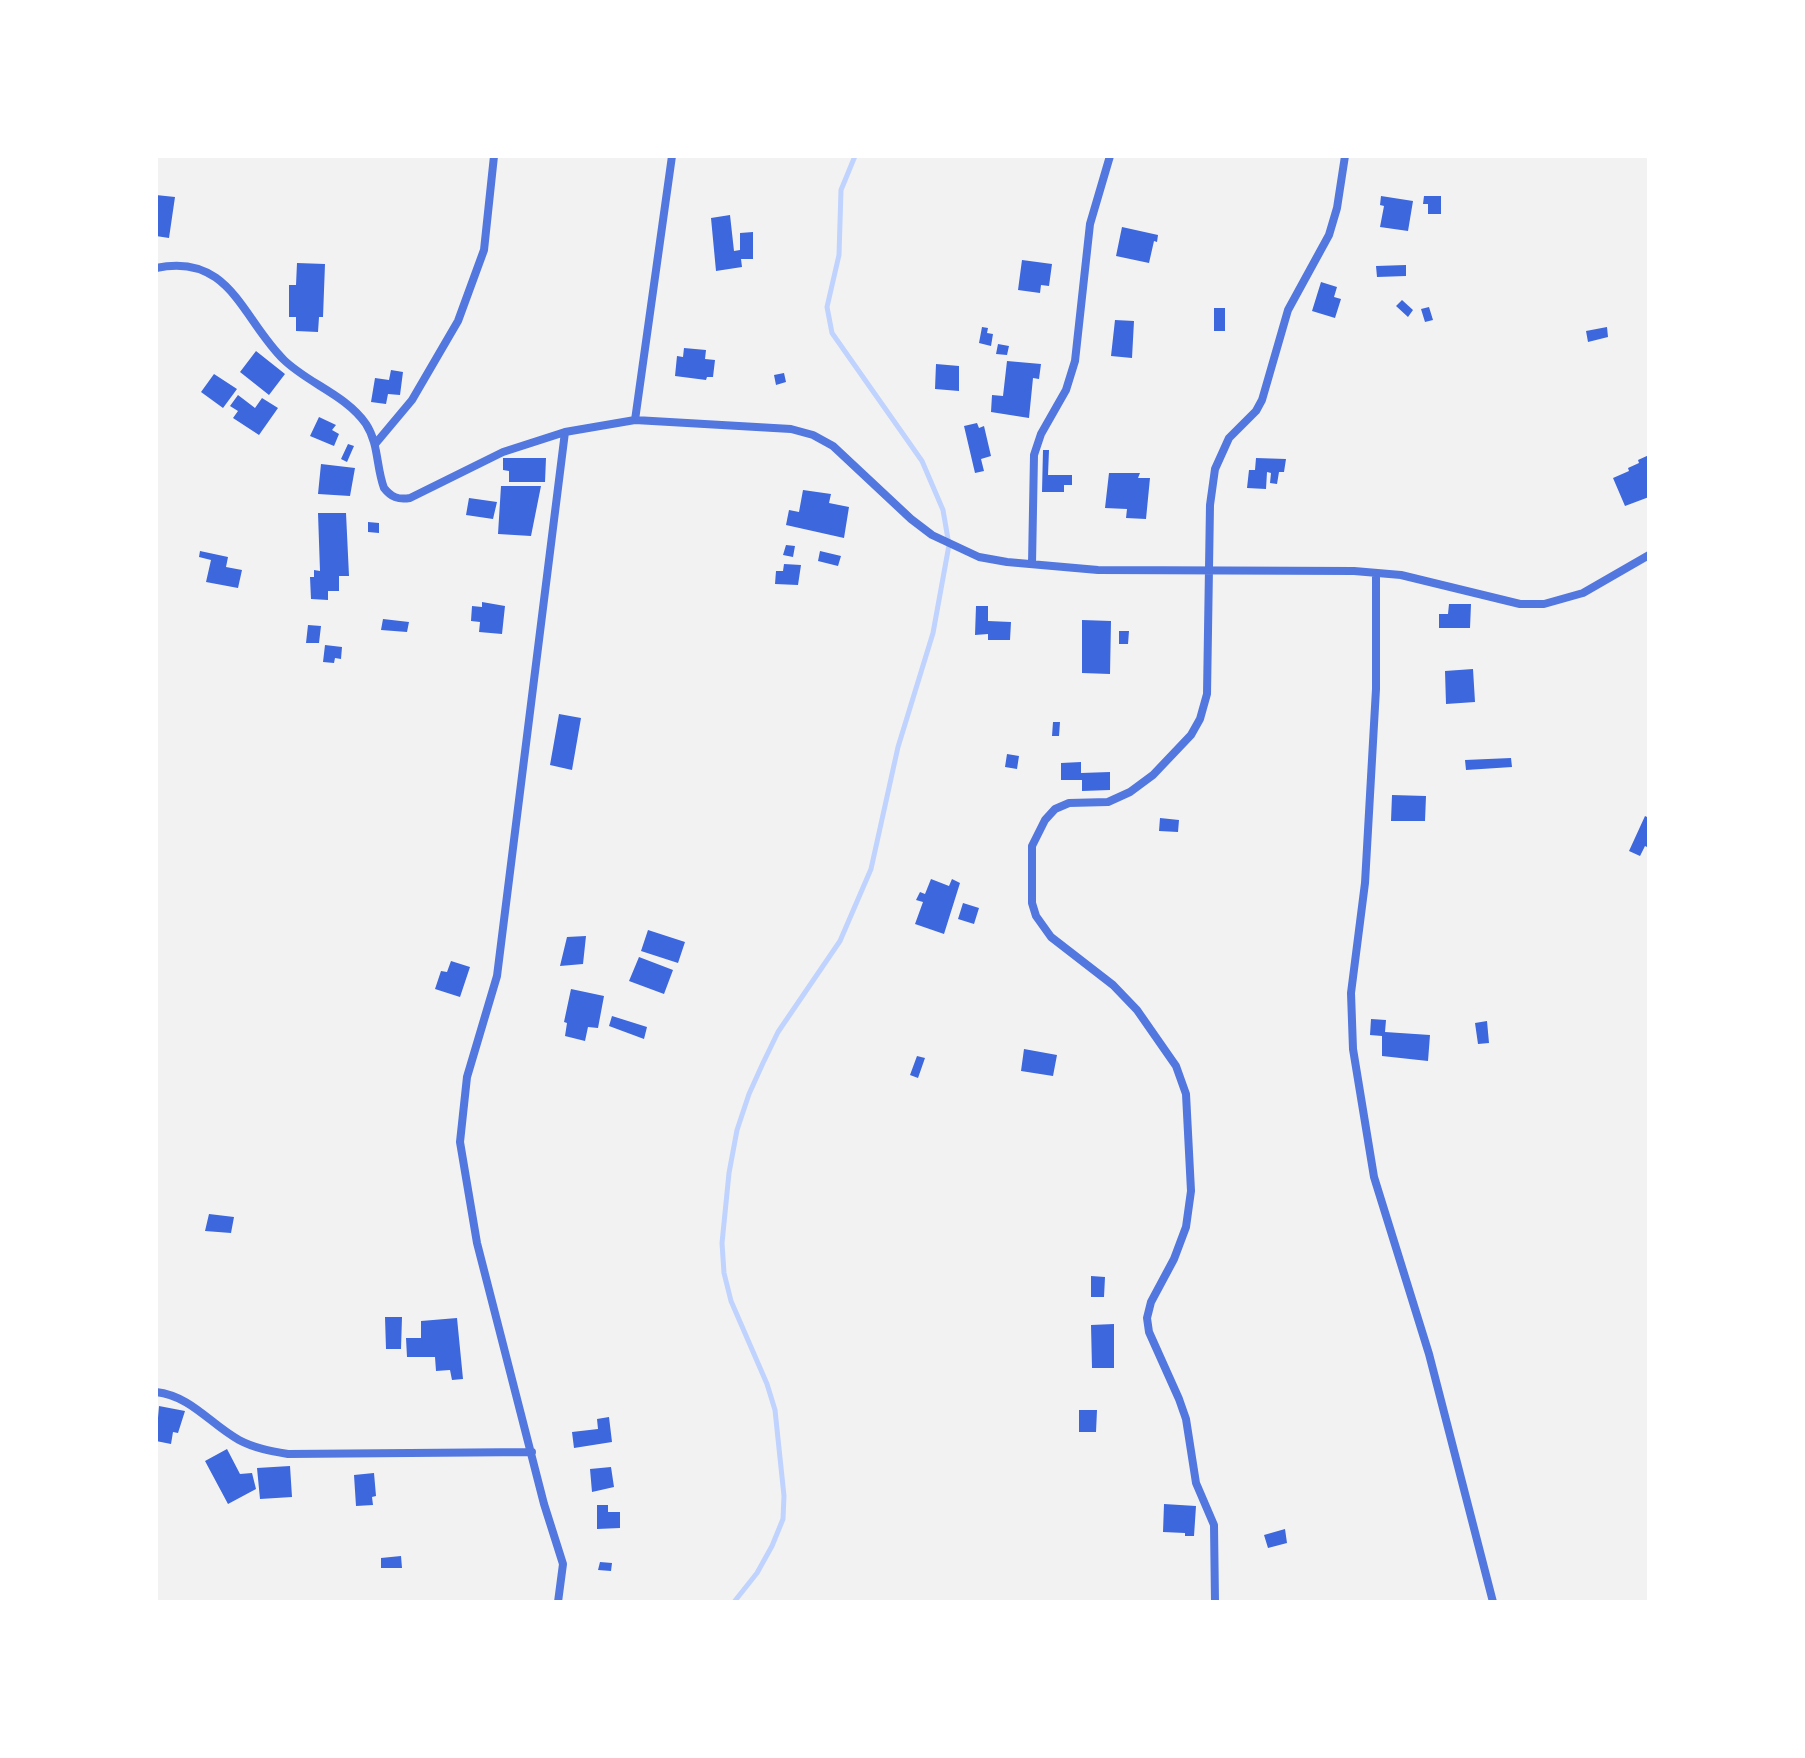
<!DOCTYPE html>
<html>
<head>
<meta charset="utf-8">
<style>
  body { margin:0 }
  #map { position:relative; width:1805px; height:1758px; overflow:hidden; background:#f2f2f2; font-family:"Golos Text",sans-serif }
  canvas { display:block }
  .frame { position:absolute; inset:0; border:158px solid #fff; pointer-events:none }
</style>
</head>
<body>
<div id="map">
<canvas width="1805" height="1758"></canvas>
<div class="frame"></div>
</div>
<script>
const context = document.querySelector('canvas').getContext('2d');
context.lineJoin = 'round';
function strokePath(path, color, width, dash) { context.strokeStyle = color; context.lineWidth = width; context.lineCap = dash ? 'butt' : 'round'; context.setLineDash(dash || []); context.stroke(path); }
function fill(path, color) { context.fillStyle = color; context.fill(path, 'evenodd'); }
const stream = new Path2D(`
  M734,1602L757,1573L772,1546L783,1519L784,1496L775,1410L767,1384L731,1301L724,1273L722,1243L729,1173L737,1130L749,1094L763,1063L778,1032L840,941L871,869L898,747L933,633L949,545L943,510L922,461L832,333L827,307L839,255L841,190L855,156`);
const building = new Path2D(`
  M156,195L175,197L169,238L156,236Z
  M1381,196L1413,201L1408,231L1380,227L1384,206L1380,205Z
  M1424,196H1441V214H1428V204H1423Z
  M730,215L734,251L740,250V233L753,232V259H741L742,267L716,271L711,218Z
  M1122,227L1158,235L1157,242L1154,241L1149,263L1116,256Z
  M1022,260L1052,264L1049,286L1041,285L1040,293L1018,290Z
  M297,263L325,264L323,317H319L318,332L296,331V317H289V285H296Z
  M1406,265V276L1377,277L1376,266Z
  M1321,282L1337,287L1334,297L1341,299L1335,318L1312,311Z
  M1402,300L1413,310L1408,317L1396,306Z
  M1429,307L1433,320L1425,322L1421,309Z
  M1214,308H1225V331H1214Z
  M1115,320L1134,321L1132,358L1111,356Z
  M982,327L988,328L987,333L993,334L991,346L979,343Z
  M1607,327L1608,337L1588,342L1586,331Z
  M998,344L1009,346L1007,355L996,354Z
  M684,348L706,350L705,359L715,360L713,377H707L706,380L675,376L677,356L683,357Z
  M256,351L285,374L269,395L240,372Z
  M1007,361L1041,364L1039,379L1033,378L1029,418L991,412L992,395L1003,396Z
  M936,364L959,366V391L935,389Z
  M391,370L403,372L400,395L388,394L386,404L371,402L375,378L389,380Z
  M784,373L786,382L776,385L774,375Z
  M214,374L237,389L223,408L201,392Z
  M238,395L255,408L262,398L278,408L259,435L233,418L238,411L230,406Z
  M319,417L336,425L332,430L339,434L334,446L310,436Z
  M977,423L979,428L984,426L991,456L981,459L984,471L975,473L964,426Z
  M348,444L354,446L347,462L341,459Z
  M1043,450H1049L1048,475H1072V485H1064V492H1042Z
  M1649,455V497L1625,506L1613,478L1629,471L1628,468L1639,463L1638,460Z
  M503,458H546L545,482H509V471L503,470Z
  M1256,458L1286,459L1284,472H1279L1277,484L1270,483L1271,473L1267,472L1266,489L1247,488L1249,470H1255Z
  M321,464L355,468L350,496L318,494Z
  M1109,473H1140L1138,478H1150L1146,519L1126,518L1127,509L1105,508Z
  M501,486H541L531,536L498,534Z
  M803,490L831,494L829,503L849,507L844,538L786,525L789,510L799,512Z
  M469,498L497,502L493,519L466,515Z
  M318,513H346L349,576H339V591H328V600L311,599L310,577H314V570L320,571Z
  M368,522L379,523V533L368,532Z
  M786,545L795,546L793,557L783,555Z
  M200,551L228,557L226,567L242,570L238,588L206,582L211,560L199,557Z
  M820,551L841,556L838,566L818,561Z
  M784,564L801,565L798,585L775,584L776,571H783Z
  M482,602L505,606L502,634L479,632L480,622L471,621L472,606L482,607Z
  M1449,604H1471L1470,628H1439V614H1448Z
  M976,606H988V621L1011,622L1010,640H988V634L975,635Z
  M383,619L409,622L407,632L381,630Z
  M1082,620L1111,621L1110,674L1082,673Z
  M308,625L321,626L319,643H306Z
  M1119,631H1129L1128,644H1119Z
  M325,645L342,647L341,659L335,658L334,663L323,662Z
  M1473,669L1475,702L1446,704L1445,671Z
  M559,714L581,718L572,770L550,765Z
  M1053,722H1060L1059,736H1052Z
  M1007,754L1019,756L1017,769L1005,767Z
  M1511,758L1512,767L1466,770L1465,760Z
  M1081,762V773L1110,772V790L1082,791V780H1061V763Z
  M1392,795L1426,796L1425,821H1391Z
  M1645,816L1649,818V848L1645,846L1640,856L1629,851Z
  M1160,818L1179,820L1178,832L1159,831Z
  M931,879L949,886L952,879L960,883L944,934L915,924L923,902L916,900L920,892L925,894Z
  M963,903L979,908L974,924L958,919Z
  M648,930L685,942L678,963L641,951Z
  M586,936L583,964L560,966L567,937Z
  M639,957L673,970L664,994L629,981Z
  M451,961L470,967L460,997L435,989L441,971L447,972Z
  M571,989L604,996L598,1028L588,1027L585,1041L565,1036L567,1023L564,1022Z
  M612,1016L647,1027L644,1039L609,1026Z
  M1371,1019L1386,1020L1385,1032L1430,1035L1428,1061L1382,1056V1036L1370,1035Z
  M1487,1021L1489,1043L1478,1044L1475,1023Z
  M1024,1049L1057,1055L1053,1076L1021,1071Z
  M917,1056L925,1058L918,1078L910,1075Z
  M209,1214L234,1217L231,1233L205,1231Z
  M1091,1276L1105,1277L1104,1297H1091Z
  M385,1317H402L401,1349H386Z
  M457,1318L463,1379L452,1380L450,1370L436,1371L435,1357H407L406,1338H421V1321Z
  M1114,1324V1368H1092L1091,1325Z
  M159,1406L185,1411L178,1433L173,1432L171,1444L156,1441Z
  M1079,1410H1097L1096,1432H1079Z
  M609,1417L612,1442L574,1448L572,1432L598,1429L597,1419Z
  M227,1449L240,1474L252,1473L256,1489L228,1504L205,1461Z
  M290,1466L292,1497L260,1499L257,1468Z
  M611,1467L614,1487L592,1492L590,1469Z
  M374,1473L376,1496L372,1497L373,1505L356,1506L354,1475Z
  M1164,1504L1196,1506L1194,1536H1185V1533L1163,1532Z
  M597,1505H608V1512H620V1528L597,1529Z
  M1285,1529L1287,1543L1268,1548L1264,1535Z
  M401,1556L402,1568H381V1558Z
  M600,1562L612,1563L611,1571L598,1570Z`);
const minor = new Path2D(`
  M156,268C230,252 242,319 284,360C309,384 346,395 366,424C379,444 376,467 384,488C391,497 398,500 410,498L503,452L565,432L635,420L791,429L813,435L833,446L911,519L932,535L979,557L1007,562L1098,570L1354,571L1401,575L1520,604H1544L1583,593L1649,555
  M635,420L672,156
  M376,443L412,400L458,321L484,250L494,156
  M1032,564L1034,455L1041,434L1066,390L1075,361L1090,224L1110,156
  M1376,573V689L1365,883L1351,993L1353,1049L1374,1177L1429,1354L1493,1602
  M156,1392C191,1396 210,1424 239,1440C254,1448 270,1451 288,1454L532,1452
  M558,1602L563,1564L544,1504L477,1243L460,1142L467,1077L497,976L565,432
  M1215,1602L1214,1525L1196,1483L1186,1419L1179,1399L1149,1332L1147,1318L1151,1302L1174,1259L1186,1227L1191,1191L1186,1094L1176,1066L1137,1010L1113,985L1051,937L1036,916L1032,903V846L1045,820L1055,809L1069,803L1108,802L1130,792L1153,775L1191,735L1200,719L1207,694L1210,505L1215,469L1229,438L1256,411L1262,400L1288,310L1329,235L1337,208L1345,156`);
strokePath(stream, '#bfd3fe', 5);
fill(building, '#3d67dc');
strokePath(minor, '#5277de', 8);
</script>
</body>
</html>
